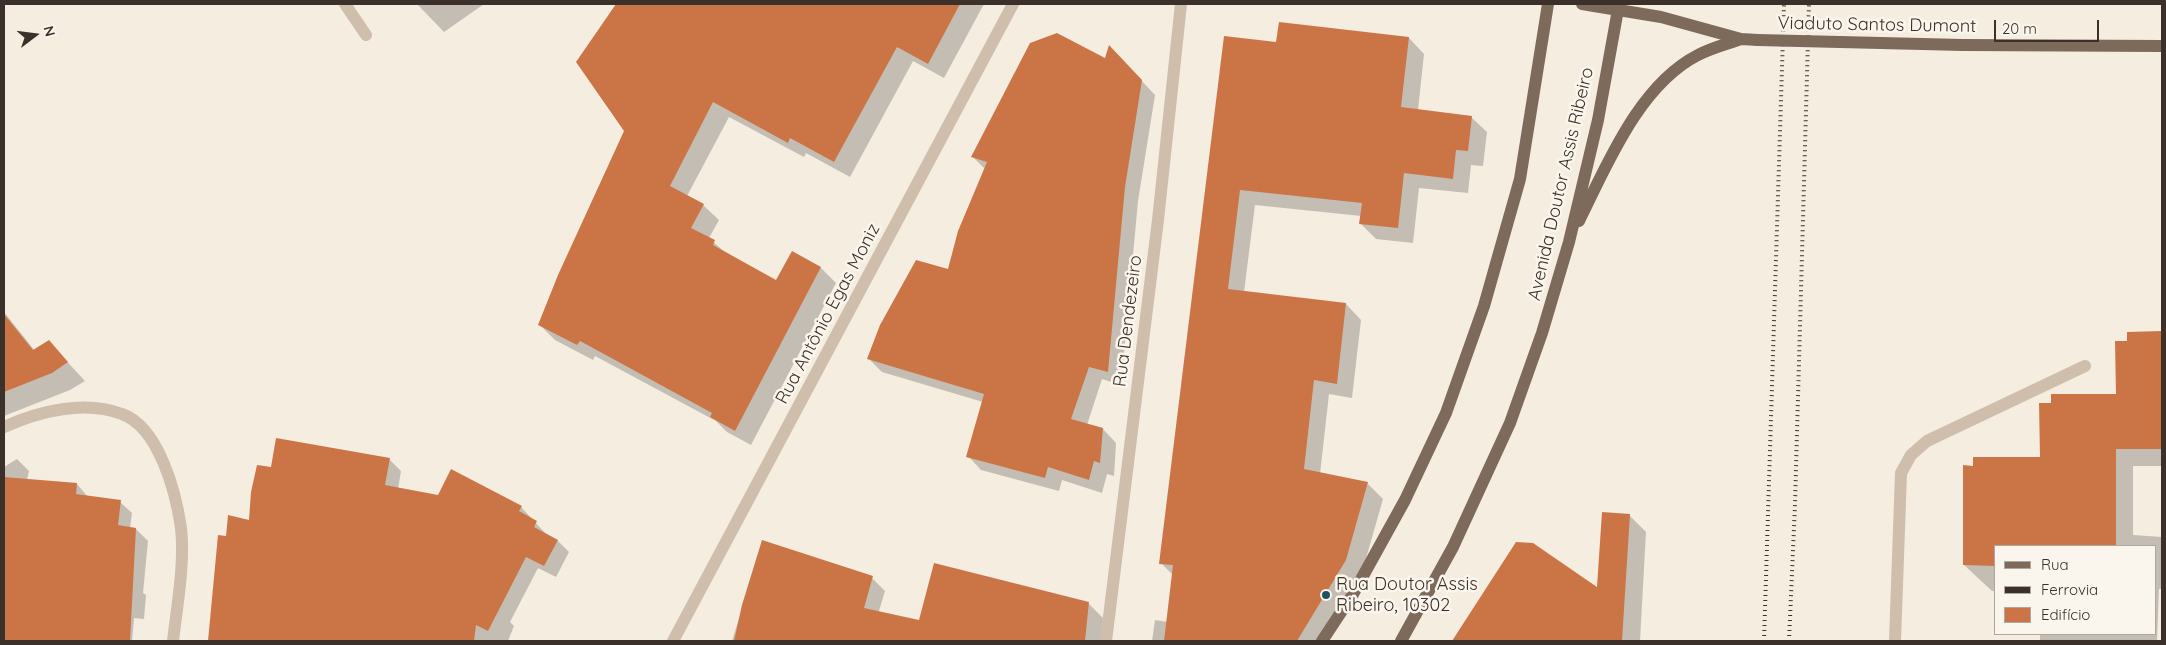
<!DOCTYPE html>
<html>
<head>
<meta charset="utf-8">
<style>
  body { margin:0 }
  #map { position:relative; width:2166px; height:645px; overflow:hidden; background:#f4ede0; font-family:Quicksand,sans-serif }
  canvas { display:block }
  .frame { position:absolute; inset:0; border:5px solid #3b312a; pointer-events:none }
  .legend { position:absolute; left:1994px; top:545px; width:162px; height:90px; box-sizing:border-box; background:#fbf6ed; border:1px solid #aea79f; margin:0; padding:6px 9px; list-style:none; font-size:15px; color:#3b312a }
  .legend li { display:flex; align-items:center; gap:10px; height:25px }
  .legend b { width:25px; border:1px solid #aea79f }
  .north { position:absolute; left:10px; top:10px; width:50px; height:50px; -webkit-text-stroke:4px #fbf6ed; paint-order:stroke; rotate:75deg; font-size:14px; font-weight:700; line-height:20px; text-align:center; color:#3b312a }
  .north::after { content:''; display:block; margin:auto; width:18px; height:22px; background:#3b312a; clip-path:polygon(50% 0,100% 100%,50% 72%,0 100%) }
  .scale { position:absolute; left:1994px; top:20px; width:105px; height:22px; box-sizing:border-box; border:2px solid #3b312a; border-top:0; padding-left:6px; font-size:15px; line-height:18px; white-space:nowrap; color:#3b312a; -webkit-text-stroke:4px #fbf6ed; paint-order:stroke }
</style>
</head>
<body>
<div id="map">
<canvas width="2166" height="645"></canvas>
<div class="frame"></div>
<ul class="legend">
<li><b style="height:6px;background:#7d6a5b"></b>Rua</li>
<li><b style="height:6px;background:#3b312a"></b>Ferrovia</li>
<li><b style="height:14px;background:#cb7547"></b>Edifício</li>
</ul>
<div class="north">N</div>
<div class="scale">20 m</div>
</div>
<script>
const context = document.querySelector('canvas').getContext('2d');
context.lineJoin = 'round';
function fill(path, color) { context.fillStyle = color; context.fill(path, 'evenodd'); }
function strokePath(path, color, width, dash) { context.strokeStyle = color; context.lineWidth = width; context.lineCap = dash ? 'butt' : 'round'; context.setLineDash(dash || []); context.stroke(path); }
function label(font, color, halo, rows, align = 'center') {
  context.font = font + ' Quicksand,sans-serif'; context.lineWidth = 5; context.setLineDash([]); context.textBaseline = 'middle'; context.strokeStyle = halo; context.fillStyle = color; for (const [text, x, y, turn = 0] of rows) {
    context.save(); context.translate(x, y); context.rotate((+turn || 0) * Math.PI / 180); context.textAlign = isNaN(turn) ? turn : align; if (halo) context.strokeText(text, 0, 0); context.fillText(text, 0, 0); context.restore();
  }
}
const shadow = new Path2D(`
  M417,4H484L444,32Z
  M617,4H984L944,78L913,61L850,177L806,153L804,157L729,117L687,196L703,205L719,220L709,238L728,255L777,281L792,253L821,268L836,283L751,445L727,432L716,421L595,356L593,360L555,340L540,325L625,131L578,62Z
  M1225,37L1277,43L1409,38L1424,54L1418,110L1471,117L1487,132L1483,166L1471,165L1468,193L1419,188L1413,243L1376,239L1360,223L1361,216L1255,205L1244,292L1346,304L1361,320L1352,398L1329,394L1320,474L1367,483L1383,499L1361,576L1322,641H1152L1155,620L1168,622L1173,575L1161,563Z
  M1106,60H1122L1155,95L1138,201L1121,385L1102,379L1087,425L1103,429L1116,443L1114,476L1107,474L1102,493L1062,480L1059,491L981,470L968,456L983,402L882,372L868,358L948,270L985,169L973,157Z
  M4,312L35,351L48,341L85,381L70,390L4,416Z
  M2162,332V466H2133V535L2162,537V589H2159L2157,641H2040V634H2155V546H1995V591H1992L1964,565L1974,467L2041,458L2118,395L2128,333Z
  M17,459L29,471L27,480L77,484L88,497L120,502L132,513L130,528L136,529L148,541L143,593L146,595L144,619L134,618L132,641H4V467Z
  M389,459L401,471L398,489L439,497L521,507L547,535L558,541L569,552L556,577L538,568L510,622L514,626L508,641H209L219,536L227,537L251,521L272,469Z
  M1629,515L1646,532L1640,641H1453L1517,544L1598,589Z
  M763,541L872,578L885,591L870,641H732Z
  M1088,603L1104,619L1101,641H910L915,621Z`);
const building = new Path2D(`
  M616,4H960L928,64L897,47L834,162L790,138L788,143L713,102L670,186L704,204L691,228L715,240L713,245L776,280L792,251L821,267L735,431L710,417L712,413L604,354L580,341L577,345L538,325L558,275L624,131L576,62Z
  M1279,22L1409,37L1401,107L1472,116L1468,151L1456,150L1453,179L1404,173L1398,228L1359,224L1362,203L1240,190L1228,289L1346,303L1337,384L1314,380L1304,469L1368,482L1346,560L1297,641H1164L1173,565L1159,564L1224,36L1276,42Z
  M1057,33L1105,58L1109,45L1142,80L1125,187L1108,372L1089,367L1071,419L1103,428L1100,463L1094,461L1089,480L1048,467L1045,478L966,457L984,394L867,359L880,325L916,260L948,269L958,231L987,162L971,157L1030,43Z
  M4,314L33,350L49,340L68,362L52,373L4,392Z
  M2162,331V449H2116V546H1995V566L1963,565V465L1973,466V457H2040L2039,403H2051V394H2116L2115,341H2127V332Z
  M276,438L390,458L385,485L438,495L451,469L522,506L519,511L537,521L534,527L558,540L544,566L526,557L488,631L476,625L474,641H208L218,535L226,536L228,515L249,520L251,492L257,465L271,467Z
  M4,477L77,483L76,494L121,500L118,525L136,528L130,641H4Z
  M1602,512L1630,514L1622,641H1452L1516,542L1533,543L1597,587Z
  M762,540L873,576L864,608L919,620L934,563L1089,602L1085,641H734L742,605Z`);
const minor = new Path2D(`
  M345,4L366,35
  M4,427C39,411 85,400 122,414C159,427 176,493 181,528C185,563 177,606 173,641
  M673,641L1013,4
  M1106,641L1158,220L1181,4
  M1895,641L1901,473L1911,455L1927,441L2085,366`);
const major = new Path2D(`
  M1582,4L1661,17L1741,39L1758,40
  M1963,45L2162,46
  M1579,221C1607,165 1639,85 1698,55C1711,48 1727,44 1741,39
  M1322,641L1353,594L1405,500L1446,413L1484,306L1520,179L1548,4
  M1401,641L1453,547L1510,423L1542,333L1569,242L1598,120L1619,4`);
const rail = new Path2D(`
  M1764,641L1784,4
  M1789,641L1795,505L1809,4`);
const majorBridge = new Path2D(`
  M1758,40L1963,45`);
const markers = [
  [1326,595,5,"#1d545f"]
];
const streetNames = [
  ["Viaduto Santos Dumont",1877,25,1],
  ["Avenida Doutor Assis Ribeiro",1561,184,-77],
  ["Rua Antônio Egas Moniz",828,314,-62],
  ["Rua Dendezeiro",1128,321,-83]
];
const poiNames = [
  ["Rua Doutor Assis",1336,585],
  ["Ribeiro, 10302",1336,606]
];
fill(shadow, '#0003');
fill(building, '#cb7547');
strokePath(minor, '#cebeab', 12);
strokePath(major, '#7d6a5b', 12);
strokePath(rail, '#3b312a', 4, [1, 4]);
strokePath(majorBridge, '#7d6a5b', 12);
for (const [x, y, r, color] of markers) { const dot = new Path2D(); dot.arc(x, y, r, 0, 2 * Math.PI); context.fillStyle = color; context.fill(dot); strokePath(dot, '#fbf6ed', 2); }
label('18px', '#3b312a', '#fbf6ed', streetNames);
label('18px', '#3b312a', '#fbf6ed', poiNames, 'left');
</script>
</body>
</html>
